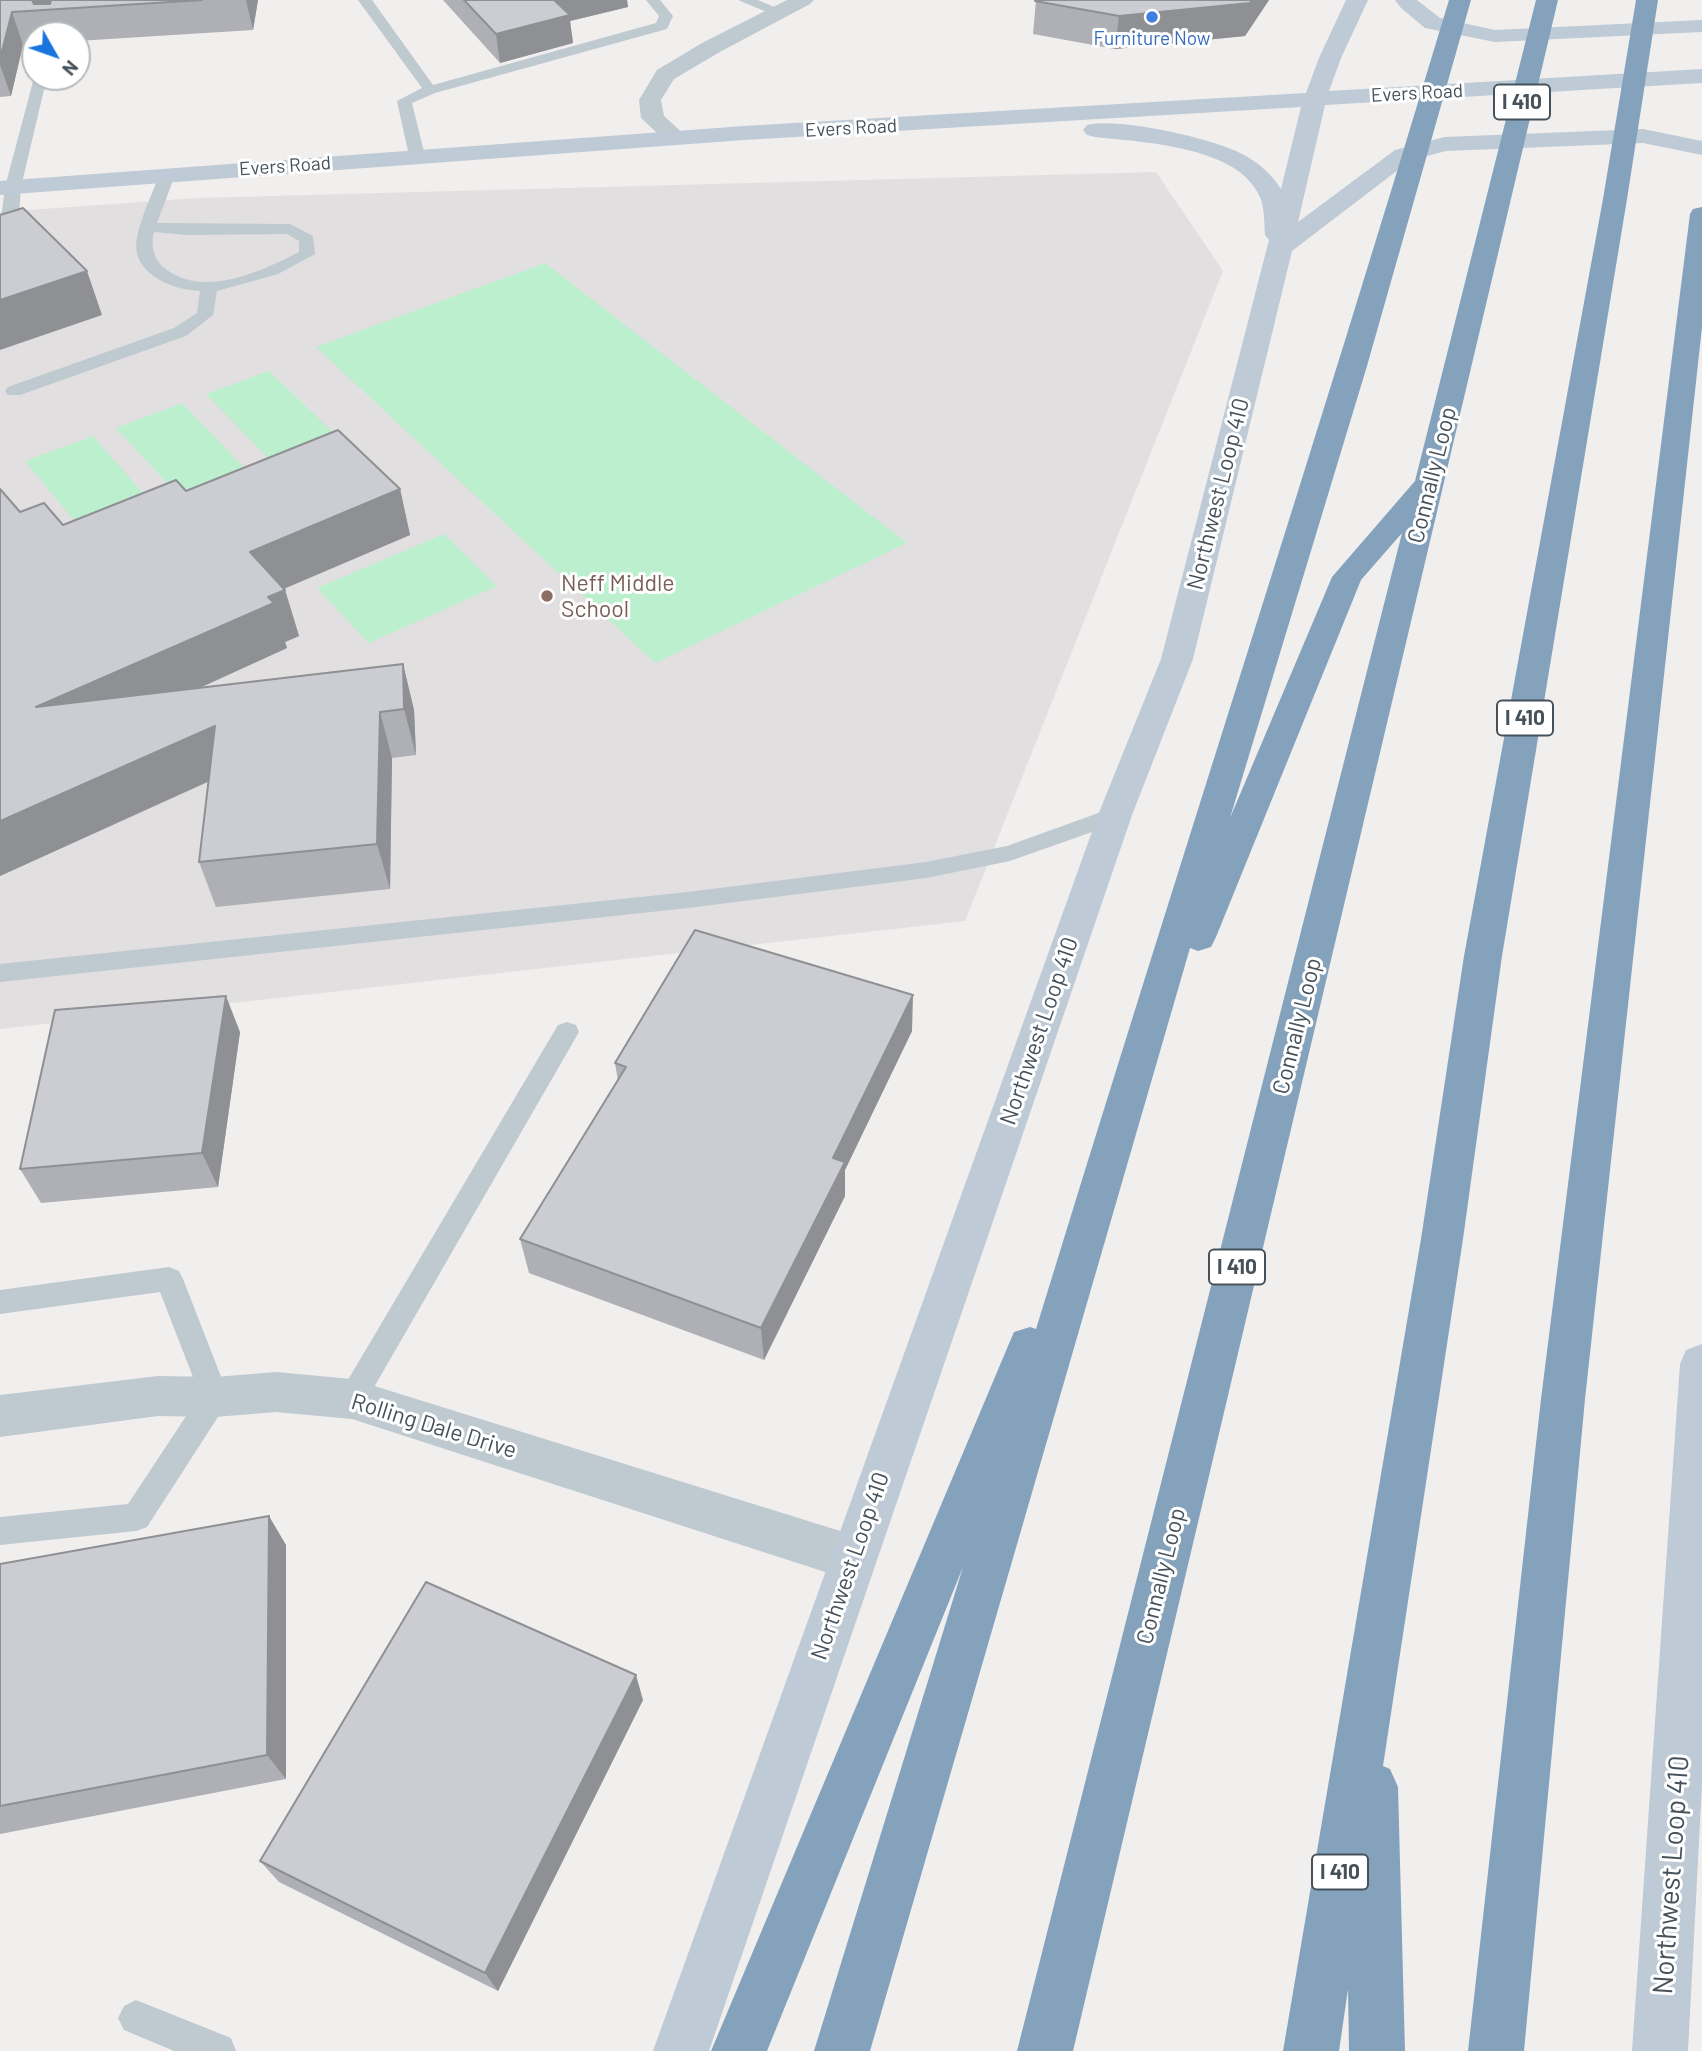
<!DOCTYPE html>
<html>
<head>
<meta charset="utf-8">
<style>
  body { margin:0 }
  #map { position:relative; width:1702px; height:2051px; overflow:hidden; background:#f1eeee; font-family:Barlow,sans-serif }
  canvas { display:block }
  .north { position:absolute; left:21px; top:21px; width:70px; height:70px; box-sizing:border-box; background:#fff; border:2px solid #b5babd; border-radius:50%; rotate:130deg; font-size:19px; font-weight:700; line-height:28px; text-align:center; color:#46525b }
  .north::after { content:''; display:block; margin:auto; width:24px; height:32px; background:#1974df; clip-path:polygon(50% 0,100% 100%,50% 72%,0 100%) }
</style>
</head>
<body>
<div id="map">
<canvas width="1702" height="2051"></canvas>
<div class="north">N</div>
</div>
<script>
const context = document.querySelector('canvas').getContext('2d');
context.lineJoin = 'round';
function fill(path, color) { context.fillStyle = color; context.fill(path, 'evenodd'); }
function strokePath(path, color, width, dash) { context.strokeStyle = color; context.lineWidth = width; context.lineCap = dash ? 'butt' : 'round'; context.setLineDash(dash || []); context.stroke(path); }
function label(font, color, halo, rows, align = 'center') {
  context.font = font + ' Barlow,sans-serif'; context.lineWidth = 6; context.setLineDash([]); context.textBaseline = 'middle'; context.strokeStyle = halo; context.fillStyle = color; for (const [text, x, y, turn = 0] of rows) {
    context.save(); context.translate(x, y); context.rotate((+turn || 0) * Math.PI / 180); context.textAlign = isNaN(turn) ? turn : align; if (halo) context.strokeText(text, 0, 0); context.fillText(text, 0, 0); context.restore();
  }
}
const education = new Path2D(`
  M1156,172L1223,271L965,921L0,1029V212L197,198Z`);
const green = new Path2D(`
  M545,263L907,543L655,663L316,347Z
  M269,371L338,437L273,463L206,394Z
  M182,403L249,473L182,499L116,428Z
  M93,436L157,509L87,536L25,461Z
  M444,534L497,586L369,643L317,588Z`);
const service = new Path2D(`
  M358,0H372L433,85L656,23L659,16L646,0H660L673,16L667,29L435,93L412,103L425,156L417,161L409,156L397,101L422,88Z
  M738,0H758L786,12L784,15H774Z
  M35,74V77H47L21,187L19,215L0,227L5,187Z
  M167,170L175,175L157,223L290,224L313,236L315,254L278,274L217,291L213,315L186,336L20,395H8L5,391L8,387L174,328L197,313L200,291C172,290 130,273 137,238C141,216 152,195 159,175ZM154,232L187,235L287,234L299,241V252C262,271 205,298 167,270C154,261 150,247 154,232Z
  M1115,807L1123,809L1126,815L1123,821L1010,861L926,878L688,908L0,982V964L688,892L926,862L1007,846Z
  M567,1022L576,1025L579,1032L362,1408L352,1412L342,1408L338,1399L342,1390L558,1025Z
  M169,1267L179,1271L183,1279L229,1397L225,1406L147,1527L136,1531L0,1545V1517L128,1504L200,1395L160,1292L0,1314V1290Z
  M136,2000L231,2038L236,2051H174L124,2030L118,2018L124,2006Z`);
const minor = new Path2D(`
  M787,0H814L810,4L718,53L674,79L661,100L664,116L688,138L684,143H668L641,118L639,100L657,70L702,43Z
  M276,1372L352,1379L853,1535L870,1542L877,1558L870,1574L853,1581L352,1419L276,1412L215,1417L158,1416L0,1437V1395L158,1376L215,1377Z`);
const secondary = new Path2D(`
  M1346,0H1368L1341,58L1329,91L1702,69V83L1325,105L1298,222L1395,150L1445,137L1643,129L1702,141V155L1643,143L1446,151L1411,160L1292,251L1193,659L1132,815L709,2051H653L1098,815L1161,659L1269,240L1265,235C1264,222 1265,205 1258,193C1234,146 1141,142 1095,137L1087,135L1083,130L1087,125C1118,117 1217,139 1246,156C1260,164 1272,175 1281,189L1301,107L744,140L0,195V181L744,126L1306,93L1319,58Z
  M1395,0H1417L1440,18L1495,30L1702,20V32L1495,42L1425,28L1401,8Z
  M1702,1344V1785L1688,2051H1632L1680,1364L1686,1350Z`);
const motorway = new Path2D(`
  M1449,0H1471L1367,366L1230,818L1332,577L1415,481L1536,0H1558L1073,2051H1017L1402,533L1361,580L1216,937L1211,947L1198,951L1190,948L870,2051H814L963,1567L767,2051H711L1008,1346L1014,1332L1030,1327L1036,1329C1172,885 1316,444 1449,0Z
  M1636,0H1658L1627,199L1502,956L1463,1239L1383,1766L1390,1769L1398,1787L1405,2051H1349L1348,1989L1339,2051H1283L1421,1239L1464,956L1603,199Z
  M1702,207V327L1585,1399L1524,2051H1468L1541,1399L1690,214L1693,209Z`);
const wall = new Path2D(`
  M0,0H258L253,30L77,41V35H35V44L23,45L11,96L0,97Z
  M443,0H627L628,7L570,21L573,43L500,63Z
  M1036,0H1269L1245,36L1115,49L1033,34Z
  M0,489L20,512L63,525L186,491L400,489L410,535L284,589L285,590L299,636L285,642L287,648L200,688L403,664L414,710L416,755L392,758L390,889L216,907L199,862L208,782L0,876Z
  M912,1031L845,1170V1196L764,1360L529,1273L520,1239L618,1081L615,1063Z
  M240,1032L218,1187L41,1203L20,1169Z
  M286,1545V1779L0,1834V1564Z
  M643,1700L498,1991L279,1882L260,1861Z`);
const shadedWall = new Path2D(`
  M32,0H53L50,9L35,10Z
  M246,0H258L253,30Z
  M552,0H627L628,7L570,21L573,43L500,63L496,34Z
  M1252,0H1269L1245,36L1115,49L1119,16Z
  M12,12L23,45L11,96L0,65V59Z
  M87,271L102,315L0,350V300Z
  M400,489L410,535L264,597L250,552Z
  M285,590L299,636L285,642L287,648L56,753L36,707Z
  M403,664L414,710L416,755L404,709Z
  M380,712L392,758L390,889L377,844Z
  M215,726L231,771L0,876V821Z
  M913,995L912,1031L845,1170V1196L764,1360L761,1328L833,1158Z
  M226,996L240,1032L218,1187L202,1153Z
  M269,1516L286,1545V1779L267,1755Z
  M636,1675L643,1700L498,1991L485,1973Z`);
const building = new Path2D(`
  M0,0H32L34,4H50L51,0H202L12,12L0,59Z
  M464,0H554L570,15L496,34Z
  M1036,0H1252L1250,3L1119,16L1035,1Z
  M23,208L87,271L0,300V215Z
  M338,430L400,489L250,552L285,590L268,597L274,603L36,707L403,664L404,709L380,712L377,844L199,862L215,726L0,821V489L20,512L44,503L63,525L176,480L186,491Z
  M695,930L913,995L833,1158L845,1162L761,1328L520,1239L626,1067L615,1063Z
  M226,996L202,1153L20,1169L55,1010Z
  M269,1516L267,1755L0,1806V1564Z
  M426,1582L636,1675L485,1973L260,1861Z`);
const markers = [
  [1152,17,7,"#3f7fe0"],
  [547,596,7,"#8d6e63"]
];
const farShopnames = [
  ["Furniture Now",1152,39]
];
const farStreetnames = [
  ["Evers Road",1417,93,-3],
  ["Evers Road",851,128,-3],
  ["Evers Road",285,166,-4]
];
const shields = [
  [1522,102,56],
  [1525,718,56],
  [1237,1267,56],
  [1340,1872,56]
];
const shieldNames = [
  ["I 410",1522,102],
  ["I 410",1525,718],
  ["I 410",1237,1267],
  ["I 410",1340,1872]
];
const streetNames = [
  ["Connally Loop",1432,475,-76],
  ["Northwest Loop 410",1218,494,-76],
  ["Connally Loop",1297,1026,-76],
  ["Northwest Loop 410",1039,1031,-71],
  ["Rolling Dale Drive",434,1426,17],
  ["Northwest Loop 410",850,1566,-71],
  ["Connally Loop",1161,1576,-76]
];
const educationNames = [
  ["Neff Middle",561,583],
  ["School",561,609]
];
const nearStreetnames = [
  ["Northwest Loop 410",1671,1875,-86]
];
fill(education, '#e2dfe0');
fill(green, '#bcefce');
fill(service, '#bec9d0');
fill(minor, '#bec9d0');
fill(secondary, '#becad5');
fill(motorway, '#85a2bd');
fill(wall, '#afb0b5');
fill(shadedWall, '#8e9094');
fill(building, '#cbcdd3');
strokePath(building, '#8e9094', 2);
for (const [x, y, r, color] of markers) { const dot = new Path2D(); dot.arc(x, y, r, 0, 2 * Math.PI); context.fillStyle = color; context.fill(dot); strokePath(dot, '#fff', 2.5); }
label('19px', '#366cbe', '#fff', farShopnames);
label('19px', '#46525b', '#fff', farStreetnames);
for (const [x, y, w] of shields) { const box = new Path2D(); box.roundRect(x - w / 2, y - 17.5, w, 35, 5); context.fillStyle = '#fff'; context.fill(box); strokePath(box, '#46525b', 2); }
label('bold 21px', '#46525b', null, shieldNames);
label('23px', '#46525b', '#fff', streetNames);
label('23px', '#785e54', '#fff', educationNames, 'left');
label('28px', '#46525b', '#fff', nearStreetnames);
</script>
</body>
</html>
